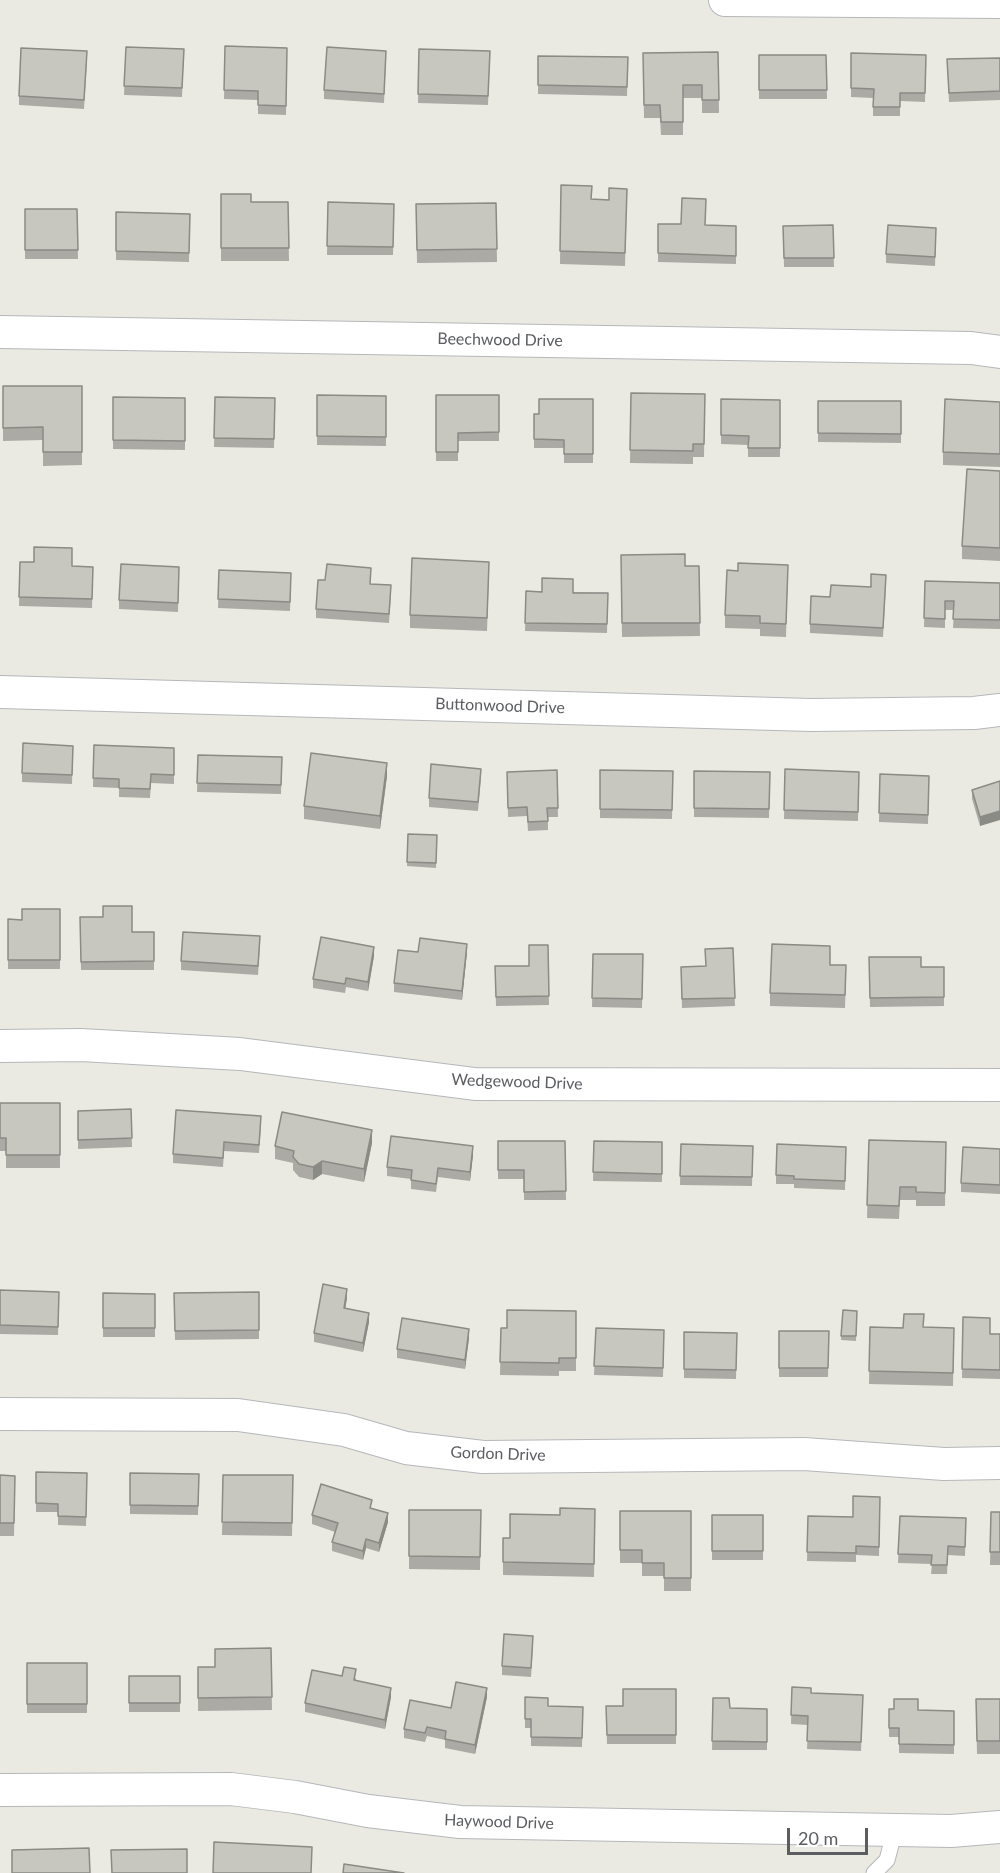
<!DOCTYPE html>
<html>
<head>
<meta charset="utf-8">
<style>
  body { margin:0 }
  #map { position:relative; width:1000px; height:1873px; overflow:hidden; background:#ebeae2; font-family:Lato,sans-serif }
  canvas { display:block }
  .scale { position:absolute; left:787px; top:1828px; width:81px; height:27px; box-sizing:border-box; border:3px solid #5b5d61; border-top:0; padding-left:8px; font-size:18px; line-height:21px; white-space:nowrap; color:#5b5d61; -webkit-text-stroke:4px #fff; paint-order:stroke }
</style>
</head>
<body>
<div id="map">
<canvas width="1000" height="1873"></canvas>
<div class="scale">20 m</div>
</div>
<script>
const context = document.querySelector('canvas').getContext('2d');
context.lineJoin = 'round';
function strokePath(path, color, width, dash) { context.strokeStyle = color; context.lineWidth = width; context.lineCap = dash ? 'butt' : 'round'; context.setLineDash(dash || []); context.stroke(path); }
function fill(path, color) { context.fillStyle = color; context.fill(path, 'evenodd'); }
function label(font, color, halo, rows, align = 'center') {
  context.font = font + ' Lato,sans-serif'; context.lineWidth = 6; context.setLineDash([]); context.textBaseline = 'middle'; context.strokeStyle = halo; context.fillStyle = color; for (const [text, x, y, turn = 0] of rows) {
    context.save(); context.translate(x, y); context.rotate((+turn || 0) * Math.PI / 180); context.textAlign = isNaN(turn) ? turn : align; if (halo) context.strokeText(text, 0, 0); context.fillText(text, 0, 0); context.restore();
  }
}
const service = new Path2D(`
  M874,1873L887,1860L895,1830`);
const minor = new Path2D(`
  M725,0L1000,2
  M0,332L971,348L1000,352
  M0,692L811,715L974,713L1000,710
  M0,1046L81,1045L240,1054L475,1084L1000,1085
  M0,1414L238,1415L344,1430L406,1448L483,1457L804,1454L944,1464L1000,1463
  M0,1790L231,1789L295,1797L368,1811L460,1822L951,1831L1000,1827`);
const wall = new Path2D(`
  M225,46L287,48L286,115L258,114V100L224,99Z
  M126,47L184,49L182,97L124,95Z
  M419,49L490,51L488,105L418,103Z
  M718,52L719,113H702V98H683V135H661L660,118H644L643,53Z
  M851,53L926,55L925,102L900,101V116H873V98L851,97Z
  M759,55H826L827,99H759Z
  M538,56L628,57L627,96L538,94Z
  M1000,58V100L949,102L947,59Z
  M87,60L84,109L19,105V96Z
  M386,60L384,103L324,99V90Z
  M561,185L592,199L609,200L627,189L625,266L560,264Z
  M221,194L251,202H288L289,261H221Z
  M328,202L394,204L393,255H327Z
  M496,203L497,262L417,263L416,204Z
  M25,209H77L78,259H25Z
  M116,212L190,214L189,262L116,260Z
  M658,224L736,226V264L658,262Z
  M833,225L834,267H784L783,226Z
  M936,237L935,266L886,263V254Z
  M3,386H82V465L43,466V440L3,441Z
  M631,393L705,394L704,457H693V464L630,463Z
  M317,395L386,396V446L317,445Z
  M436,395H499V441H458V461H436Z
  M113,397L185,398V450L113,449Z
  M215,397L275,398L274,448L214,447Z
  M593,399V463H564V448H534V414H539Z
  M721,399L780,400V457H748V445L721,444Z
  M818,401H901V443L818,442Z
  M1000,402V467L943,465V452Z
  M1000,471V561L962,559V546Z
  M621,555L685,566H699L700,636L622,637Z
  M20,562L72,566L93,567L92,608L19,606Z
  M788,565L786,637L760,636V629L725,628V615L738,571Z
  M179,567L178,612L119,609V600Z
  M219,570L291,582L290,611L218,608Z
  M489,575L487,631L410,628V615Z
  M925,581L1000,583V629L953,628L954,610H945V628L924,627Z
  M371,584L391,594L389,623L316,618V609Z
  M886,584L883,637L810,633V624L830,597Z
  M526,591L608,593L607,633L525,631Z
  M94,745L174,748V784L151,783L150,798L119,797V788L93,787Z
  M73,746L72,784L22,782V773Z
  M198,755L282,757L281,794L197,792Z
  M785,769L859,772L858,821L784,819Z
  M557,770L558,817H548V830L528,831L527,816L508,817L507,772Z
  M600,770L673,771L672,819L600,818Z
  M694,771L770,772L769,818L694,817Z
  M880,774L929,776L928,824L879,822Z
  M387,776L380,829L304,819V806Z
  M481,778L478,811L429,807V798Z
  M1000,781L980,826L972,799V790Z
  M408,834L437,835L436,868L407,866Z
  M60,909V969H8V919L22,920Z
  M80,917L132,932H154V970H81Z
  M260,945L258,975L181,970V961Z
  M548,945L549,1005L496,1006L495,966H529Z
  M733,948L735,1006L682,1008L681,967L705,966Z
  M418,952H467L462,1000L394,992V983Z
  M593,954H643L642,1008L592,1007Z
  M374,956L368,991L346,987L345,993L313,988V979Z
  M869,957L921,967H944V1006L870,1007Z
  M830,965L846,978L845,1008L770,1006V993Z
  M0,1103H60V1168H6V1151H0Z
  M131,1109L132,1147L78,1149V1111Z
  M261,1125L259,1153L224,1151L223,1167L173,1163V1154Z
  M869,1140L946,1142L945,1206H916V1200H900L899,1219L867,1218Z
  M498,1141H565L566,1200H524V1179H498Z
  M594,1141L662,1142V1182L593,1181Z
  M372,1143L364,1182L322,1174L313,1180L299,1177L293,1170V1163L275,1159V1146Z
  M681,1144L753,1146L752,1186L680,1185Z
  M846,1147L845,1190L794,1188V1184H776V1175Z
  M1000,1149V1194L961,1192V1183Z
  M473,1155L470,1181L438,1177L436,1192L411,1189V1179L387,1176V1167Z
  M0,1290L59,1292L58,1335L0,1334Z
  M259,1292V1339L175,1340L174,1293Z
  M103,1293L155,1294V1337H103Z
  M347,1298L345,1308L369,1322L363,1352L314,1342V1333Z
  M843,1310L857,1311L856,1341L841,1340Z
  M576,1311V1371H559V1376L500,1375L501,1328H507Z
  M963,1317L990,1334H1000V1379L962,1378Z
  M870,1327L954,1328L953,1386L869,1384Z
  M596,1328L664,1330L663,1377L594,1375Z
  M779,1331H829L828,1377H779Z
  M684,1332L737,1333L736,1379L684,1378Z
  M469,1338L465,1369L397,1358V1349Z
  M36,1472L87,1473L86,1526L58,1525V1512H36Z
  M130,1473L199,1474L198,1515L130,1514Z
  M0,1475L15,1476L14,1536H0Z
  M223,1475H293L292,1536L222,1535Z
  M880,1497L879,1556L856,1555V1562L807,1561L808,1516L853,1517Z
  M372,1508L388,1522L379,1552L366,1548L363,1560L332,1551V1542L335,1532L312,1524V1515Z
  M595,1509L594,1577L503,1575V1538H510L560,1515Z
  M409,1510H481L480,1570L409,1569Z
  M620,1511H691V1591H664V1576H642V1563H620Z
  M991,1512H1000V1565H990Z
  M712,1515H763V1560H712Z
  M900,1516L966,1518L965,1556L948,1555L947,1574H931L932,1564L898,1563Z
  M533,1645L531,1677L502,1675V1666Z
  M271,1648L272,1710L198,1711V1667H215Z
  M27,1663H87V1713H27Z
  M129,1676H180V1712H129Z
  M356,1678V1680L391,1697L385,1729L305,1712V1703Z
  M792,1687L811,1694L863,1695L861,1751L807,1749L808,1725L791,1724Z
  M676,1689V1744H607L606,1706H623Z
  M487,1697L475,1754L445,1748V1740L427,1736L425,1742L404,1738V1729L451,1708Z
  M713,1698L730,1708L767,1709V1750H712Z
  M976,1699H1000V1754H977Z
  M548,1706L583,1707L582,1747L531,1746V1728H525V1719Z
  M889,1709L954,1711V1754L899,1753V1737H889Z`);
const shadedWall = new Path2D(`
  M387,763V776L380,829V816Z
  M1000,811V820L980,826V817Z
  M467,944V952L462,1000V991Z
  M374,947V956L368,991V982Z
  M372,1130V1143L364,1182V1169Z
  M473,1146V1155L470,1181V1172Z
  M322,1161V1174L313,1180V1167Z
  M347,1289V1298L344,1317V1308Z
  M369,1313V1322L363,1352V1343Z
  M469,1329V1338L465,1369V1360Z
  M388,1513V1522L379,1552V1543Z
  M366,1539V1548L363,1560V1551Z
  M391,1688V1697L385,1729V1720Z
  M487,1688V1697L475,1754V1745Z`);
const building = new Path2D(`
  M225,46L287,48L286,106L258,105V91L224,90Z
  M126,47L184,49L182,88L124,86Z
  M327,47L386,51L384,94L324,90Z
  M21,48L87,51L84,100L19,96Z
  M419,49L490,51L488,96L418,94Z
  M718,52L719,100H702V85H683V122H661L660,105H644L643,53Z
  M851,53L926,55L925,93H900V107H873L874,89L851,88Z
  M759,55H826L827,90H759Z
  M538,56L628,57L627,87L538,85Z
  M1000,58V91L949,93L947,59Z
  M561,185L592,186L591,199L609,200V188L627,189L625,253L560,251Z
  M221,194H251V202H288L289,248H221Z
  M682,198L706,199L705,225L736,226V256L658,253V224H681Z
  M328,202L394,204L393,247L327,246Z
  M496,203L497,249L417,250L416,204Z
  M25,209H77L78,250H25Z
  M116,212L190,214L189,253L116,251Z
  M833,225L834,258H784L783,226Z
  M888,225L936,228L935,257L886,254Z
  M3,386H82V452H43V427L3,428Z
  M631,393L705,394L704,444H693V451L630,450Z
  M317,395L386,396V437L317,436Z
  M436,395H499V432L458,433V452H436Z
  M113,397L185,398V441L113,440Z
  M215,397L275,398L274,439L214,438Z
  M539,399H593V454H564V440L534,439V414H539Z
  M721,399L780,400V448H748L749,436L721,435Z
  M945,399L1000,402V454L943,452Z
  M818,401H901V434L818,433Z
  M967,469L1000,471V548L962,546Z
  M34,547L72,548V566L93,567L92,599L19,597L20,562H34Z
  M685,554V566H699L700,623H622L621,555Z
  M412,558L489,562L487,618L410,615Z
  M738,563L788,565L786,624L760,623V616L725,615L727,570L738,571Z
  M121,564L179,567L178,603L119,600Z
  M327,564L371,568L370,584L391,585L389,614L316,609L318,580H325Z
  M219,570L291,573L290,602L218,599Z
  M871,574L886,575L883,628L810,624L811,596L830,597L831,585L871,587Z
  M542,578L573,579V593H608L607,624L525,623L526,591L542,592Z
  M925,581L1000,583V620L953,619L954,601H945V619L924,618Z
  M23,743L73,746L72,775L22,773Z
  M94,745L174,748V775L151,774L150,789L119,788V779L93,778Z
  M311,753L387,763L380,816L304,806Z
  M198,755L282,757L281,785L197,783Z
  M431,764L481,769L478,802L429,798Z
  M785,769L859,772L858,812L784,810Z
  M557,770L558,808H547L548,821L528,822L527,807L508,808L507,772Z
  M600,770L673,771L672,810L600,809Z
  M694,771L770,772L769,809L694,808Z
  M880,774L929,776L928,815L879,813Z
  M1000,781V811L980,817L972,790Z
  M408,834L437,835L436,863L407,862Z
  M103,906H132V932H154V961L81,962L80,917H103Z
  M22,909H60V960H8V919L22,920Z
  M183,932L260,936L258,966L181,961Z
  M321,937L374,947L368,982L346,978L345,984L313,979Z
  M420,938L467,944L462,991L394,983L398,950L418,952Z
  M772,944L830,946V965H846L845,995L770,993Z
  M529,945H548L549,996L496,997L495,966H529Z
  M733,948L735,998L682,999L681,967L706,966L705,949Z
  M593,954H643L642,999L592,998Z
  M869,957H921V967H944V997L870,998Z
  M0,1103H60V1155H6V1138H0Z
  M131,1109L132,1138L78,1140V1111Z
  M176,1110L261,1116L259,1145L224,1142L223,1158L173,1154Z
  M282,1112L372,1130L364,1169L322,1161L313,1167L299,1164L293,1157L294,1151L275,1146Z
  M391,1136L473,1146L470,1172L438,1168L436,1184L411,1180L412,1170L387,1167Z
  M869,1140L946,1142L945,1193L916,1192V1187H900L899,1206L867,1205Z
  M498,1141H565L566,1191L524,1192V1170H498Z
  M594,1141L662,1142V1174L593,1172Z
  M681,1144L753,1146L752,1177L680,1176Z
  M777,1144L846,1147L845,1181L794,1179V1176L776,1175Z
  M963,1147L1000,1149V1185L961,1183Z
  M323,1284L347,1289L344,1308L369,1313L363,1343L314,1333Z
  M0,1290L59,1292L58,1327L0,1325Z
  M259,1292V1330L175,1331L174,1293Z
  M103,1293L155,1294V1328H103Z
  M507,1310L576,1311V1358H559V1363L500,1362L501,1328H507Z
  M843,1310L857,1311L856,1336H841Z
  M904,1314H924L923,1327L954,1328L953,1373L869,1371L870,1327L903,1328Z
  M963,1317L990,1318V1334H1000V1370L962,1369Z
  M402,1318L469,1329L465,1360L397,1349Z
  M596,1328L664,1330L663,1368L594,1366Z
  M779,1331H829L828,1368H779Z
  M684,1332L737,1333L736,1370L684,1369Z
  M36,1472L87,1473L86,1517L58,1516V1504L36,1503Z
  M130,1473L199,1474L198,1506L130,1505Z
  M0,1475L15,1476L14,1523H0Z
  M223,1475H293L292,1523L222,1522Z
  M321,1484L372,1500L370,1508L388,1513L379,1543L366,1539L363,1551L332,1542L338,1523L312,1515Z
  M853,1496L880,1497L879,1547L856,1546V1553L807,1552L808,1516L853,1517Z
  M560,1508L595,1509L594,1564L503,1562V1538H510V1514L560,1515Z
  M409,1510H481L480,1557L409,1556Z
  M620,1511H691V1578H664V1563H642V1550H620Z
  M991,1512H1000V1552H990Z
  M712,1515H763V1551H712Z
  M900,1516L966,1518L965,1547L948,1546L947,1565H931L932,1555L898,1554Z
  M504,1634L533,1636L531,1668L502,1666Z
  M271,1648L272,1697L198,1698V1667H215V1649Z
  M27,1663H87V1704H27Z
  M344,1667L356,1669L354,1680L391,1688L385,1720L305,1703L312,1670L342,1676Z
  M129,1676H180V1703H129Z
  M456,1682L487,1688L475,1745L445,1739L446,1731L427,1727L425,1733L404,1729L410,1700L451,1708Z
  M792,1687L811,1688V1693L863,1695L861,1742L807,1741L808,1716L791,1715Z
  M623,1689H676V1735H607L606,1706H623Z
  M525,1697L548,1698V1706L583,1707L582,1738L531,1737V1719H525Z
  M713,1698H729L730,1708L767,1709V1742L712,1741Z
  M894,1699H918V1710L954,1711V1745L899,1744V1728H889V1709H894Z
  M976,1699H1000V1741H977Z
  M214,1842L312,1847L311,1873H213Z
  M89,1848L90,1873H12V1850Z
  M187,1849V1873H112L111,1850Z
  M344,1864L404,1873H343Z`);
const streetNames = [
  ["Beechwood Drive",500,340,1],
  ["Buttonwood Drive",500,706,2],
  ["Wedgewood Drive",517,1082,2],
  ["Gordon Drive",498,1454,2],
  ["Haywood Drive",499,1822,2]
];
strokePath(service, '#b5b7bb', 17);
strokePath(minor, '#b5b7bb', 34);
strokePath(service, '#fff', 15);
strokePath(minor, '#fff', 32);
fill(wall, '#abaaa4');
fill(shadedWall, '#8b8b86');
fill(building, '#c7c6bf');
strokePath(building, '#8b8b86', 1.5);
label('16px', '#5b5d61', '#fff', streetNames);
</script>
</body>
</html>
